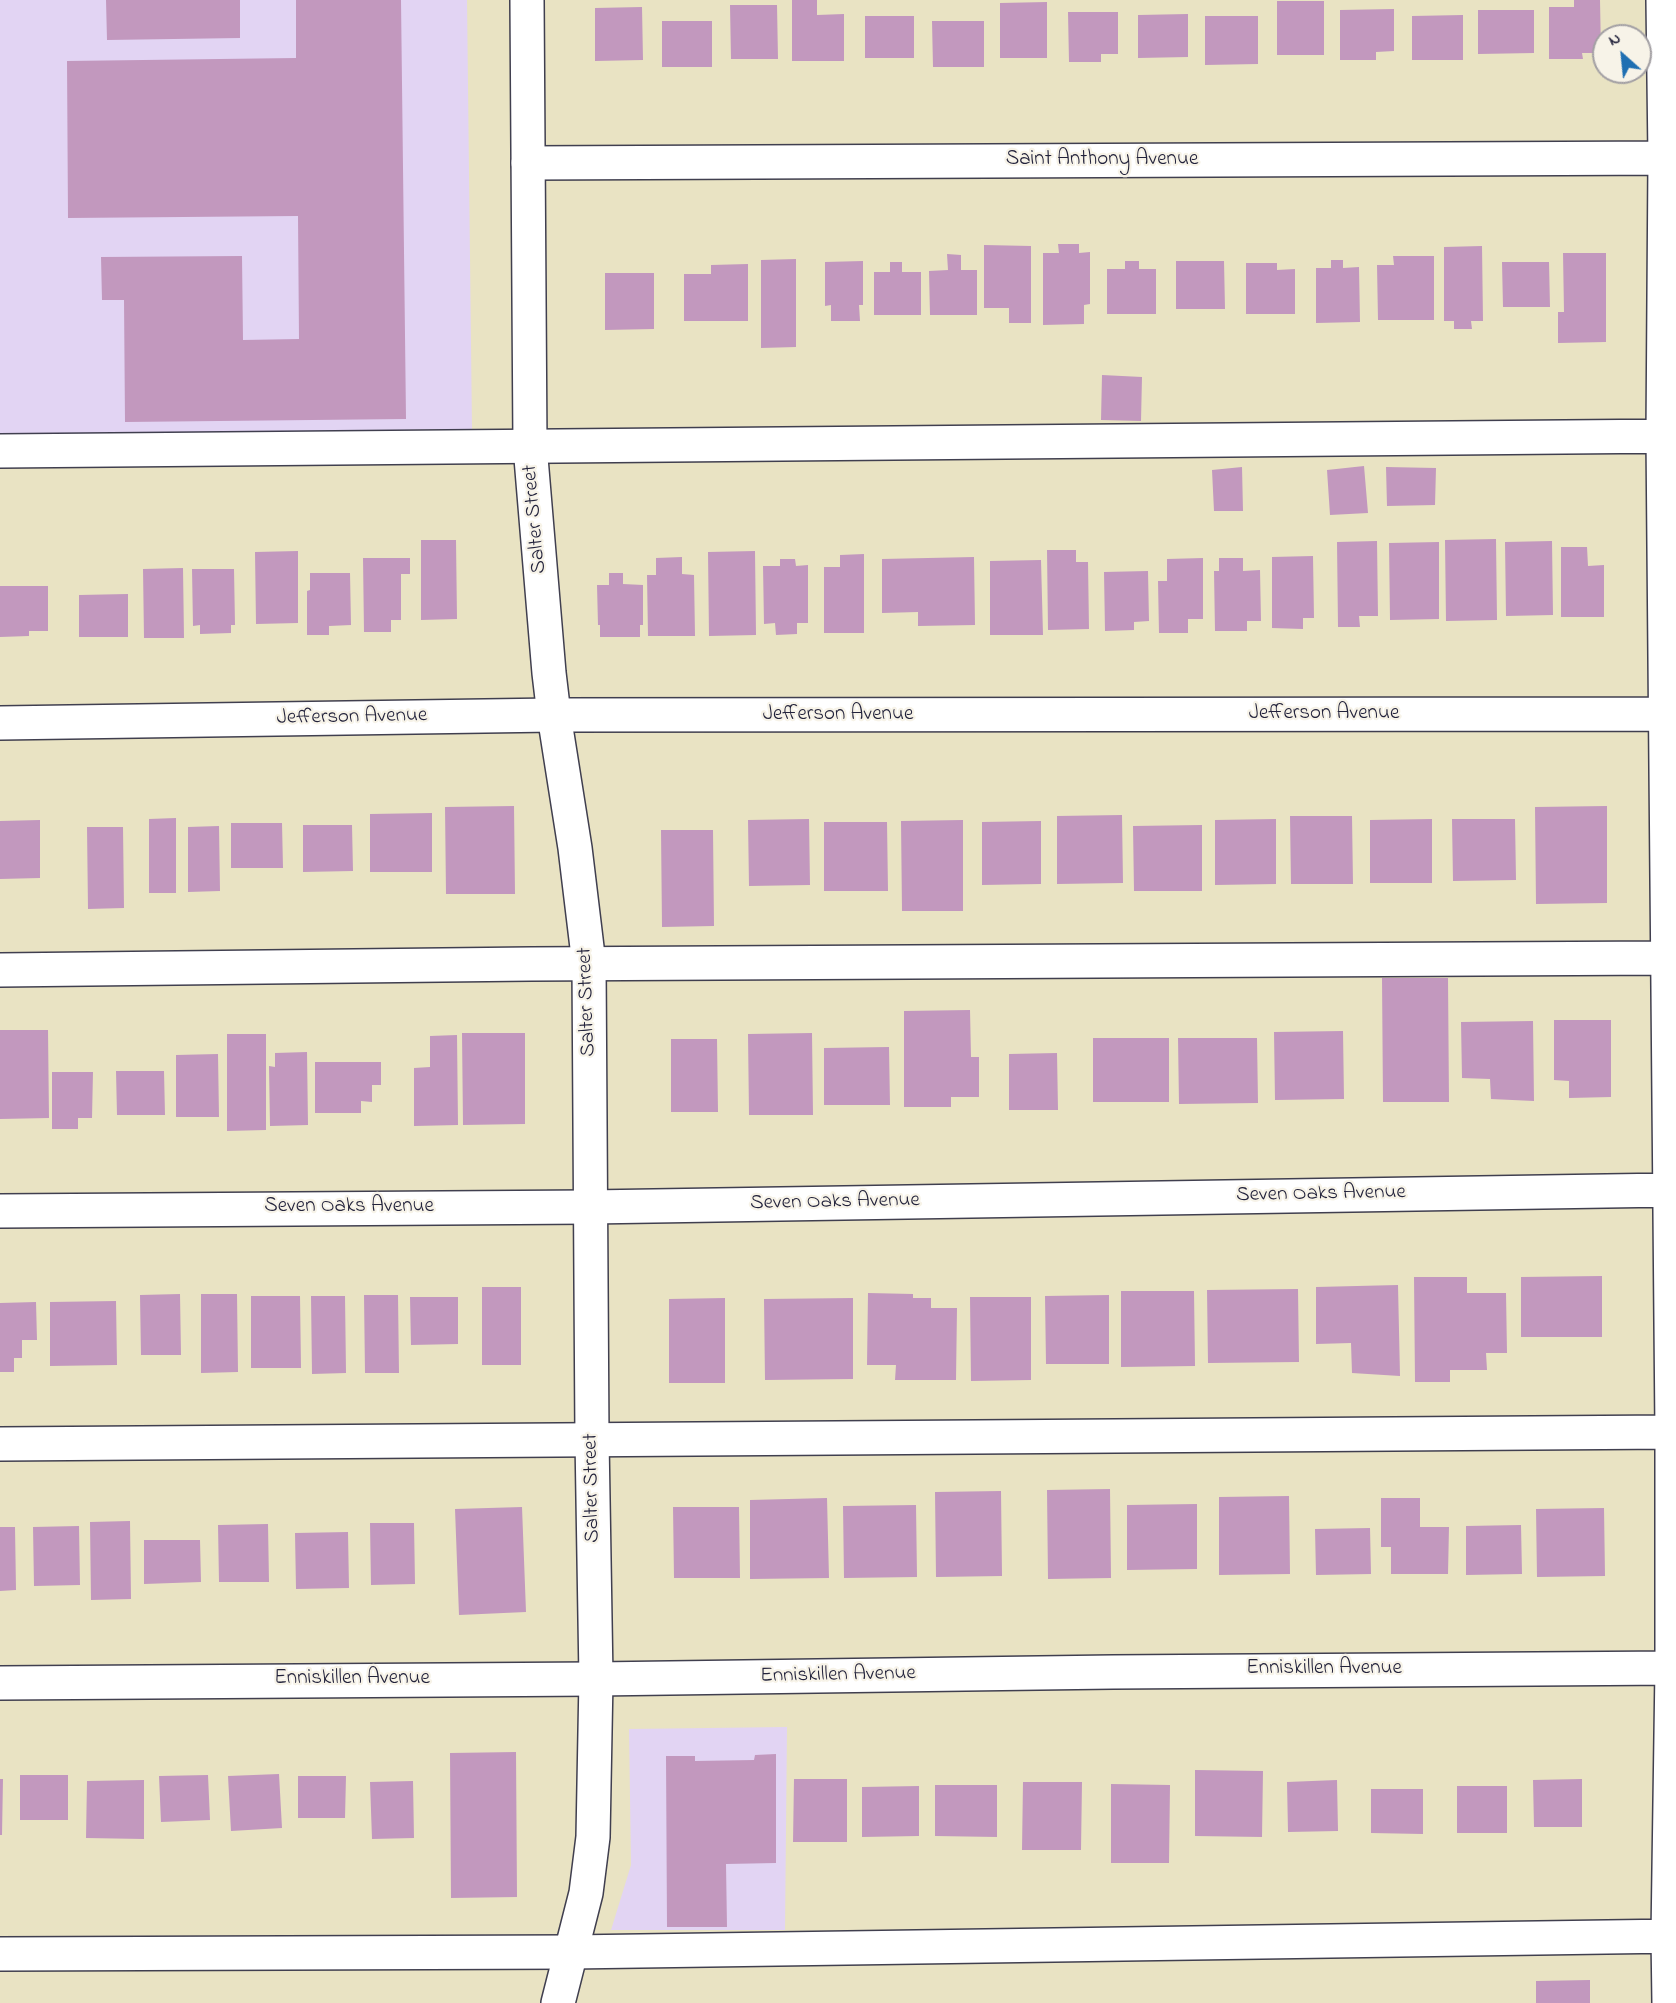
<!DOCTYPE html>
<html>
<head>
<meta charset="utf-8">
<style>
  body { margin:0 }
  #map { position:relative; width:1676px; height:2003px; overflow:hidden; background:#e9e3c3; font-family:"Indie Flower",sans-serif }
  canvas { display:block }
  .north { position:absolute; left:1592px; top:24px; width:60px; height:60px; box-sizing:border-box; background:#f7f3e8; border:2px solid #a29fa3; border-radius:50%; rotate:333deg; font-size:16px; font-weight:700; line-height:24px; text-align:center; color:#22223b }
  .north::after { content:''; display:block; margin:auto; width:21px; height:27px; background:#1f6fb2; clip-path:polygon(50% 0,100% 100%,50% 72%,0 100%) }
</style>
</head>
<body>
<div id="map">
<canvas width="1676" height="2003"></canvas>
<div class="north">N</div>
</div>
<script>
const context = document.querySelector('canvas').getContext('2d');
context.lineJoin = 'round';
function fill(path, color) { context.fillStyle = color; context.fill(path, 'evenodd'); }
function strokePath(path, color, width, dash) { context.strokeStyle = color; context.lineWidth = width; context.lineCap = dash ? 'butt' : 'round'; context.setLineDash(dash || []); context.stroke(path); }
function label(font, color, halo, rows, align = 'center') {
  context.font = font + ' "Indie Flower",sans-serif'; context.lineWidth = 4.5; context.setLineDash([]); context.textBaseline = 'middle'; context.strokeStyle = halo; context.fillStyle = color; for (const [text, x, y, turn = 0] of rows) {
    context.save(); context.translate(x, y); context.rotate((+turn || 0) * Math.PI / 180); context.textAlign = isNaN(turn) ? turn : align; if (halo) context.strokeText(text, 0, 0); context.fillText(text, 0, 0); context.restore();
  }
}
const built = new Path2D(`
  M0,0H467L472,429L0,436Z
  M787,1727L785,1930H611L631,1865L629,1729Z`);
const building = new Path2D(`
  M106,0H240V38L107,40Z
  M296,0H401L406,419L125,422L124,300H102L101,257L242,256L243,340L299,339L298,216L68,218L67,61L296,58Z
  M792,0H817V15L844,14V61H792Z
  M1574,0H1600L1601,53H1582L1583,59H1549V7H1574Z
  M1277,1H1324V55H1277Z
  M1047,2V58H1000V3Z
  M730,5H777L778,59H731Z
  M642,7L643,60L595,61V8Z
  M1394,9V51L1376,52V60H1340V10Z
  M1478,10H1534V53L1478,54Z
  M1068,12H1118V54H1101V62H1069Z
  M1188,14V57L1138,58V15Z
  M1463,15V60H1412V16Z
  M865,16H914V58H865Z
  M1205,16H1258V64L1205,65Z
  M662,21H712V67H662Z
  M932,21H984V67H933Z
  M1058,244H1079V253L1090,252V304L1084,305V324L1043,325V253H1059Z
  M984,245L1031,246V323H1009V308H984Z
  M1482,246L1483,321H1471L1472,329H1454V321H1444V247Z
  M1563,253H1606V342L1558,343V312H1564Z
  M947,254L961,255V270H977V315H930L929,271L948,270Z
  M1393,256H1434V320H1378L1377,265H1394Z
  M796,259V347L761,348V260Z
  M1331,260H1343V268L1359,267L1360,322L1316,323V268H1331Z
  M863,261V305H859L860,321H831V305L825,306V262Z
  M1125,261H1139V269H1156V314H1107V269H1125Z
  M1176,261H1224L1225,309H1176Z
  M890,262H902V272H921V315H874V272H890Z
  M1502,262H1549L1550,307H1503Z
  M1246,263H1277V270L1295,269V314H1246Z
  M748,264V321H684V274H711V265Z
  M605,273H654V329L605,330Z
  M1102,375L1142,377L1141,421L1101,420Z
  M1364,466L1368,513L1330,515L1327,470Z
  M1242,467L1243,511H1214L1212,470Z
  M1386,467L1436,468L1435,505L1387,506Z
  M1496,539L1497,620L1446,621L1445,540Z
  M421,540H456L457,619L421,620Z
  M1377,541L1378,616H1359L1360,627H1338L1337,542Z
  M1552,541L1553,615L1506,616L1505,542Z
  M1439,542V619L1390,620L1389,543Z
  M1561,547H1587L1588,566L1604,565V617H1561Z
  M1047,550H1076V562H1088L1089,629L1048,630Z
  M298,551V623L256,624L255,552Z
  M755,551L756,635L709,636L708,552Z
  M864,554V633H824V567H840V555Z
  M1313,556L1314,618H1303V629L1272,628V557Z
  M682,557V574L694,575L695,636H648L647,575H656V558Z
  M974,557L975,625L918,626V612L882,613V559Z
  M363,558H410V574H401V620H391V632H364Z
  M1203,558V619H1188V633H1159L1158,581H1167V559Z
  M1219,558H1243V571L1260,570L1261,621H1247V631H1215L1214,571H1219Z
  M780,559H795L796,566L808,565V623H797V634L776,635L775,623L764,624L763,566H780Z
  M1041,560L1043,635H990V561Z
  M183,568L184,638H144L143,569Z
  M192,569H234L235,625H231V633L200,634V625L193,626Z
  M1148,571L1149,621L1134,622V630L1105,631L1104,572Z
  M310,573H350L351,625L329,626V635H307V591L310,590Z
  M609,573H623V584L643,585V625H640V637H600V625H598L597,585H609Z
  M0,586H48V631H29V636L0,637Z
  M128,594V637H79V595Z
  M514,806L515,894H446L445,807Z
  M1607,806V903L1536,904L1535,807Z
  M432,813V872H370V814Z
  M1122,815L1123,883L1057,884V816Z
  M1290,816H1352L1353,884H1291Z
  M176,818V893H149V819Z
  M809,819L810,885L749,886L748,820Z
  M1276,819V884L1215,885V820Z
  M1432,819V883H1370V820Z
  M1452,819H1515L1516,880L1453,881Z
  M40,820V878L0,879V821Z
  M963,820V911H902L901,821Z
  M1041,821V884L982,885V822Z
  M824,822H887L888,891H824Z
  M231,823H282L283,868H231Z
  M303,825H352L353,871L303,872Z
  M1202,825V891H1134L1133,826Z
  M219,826L220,891L188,892V827Z
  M87,827H123L124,908L88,909Z
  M661,830H713L714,926L662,927Z
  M1382,978H1448L1449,1102H1383Z
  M970,1010L971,1057H979V1097H951V1107H904V1011Z
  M1554,1020H1611V1097L1569,1098V1081L1554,1080Z
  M1533,1021L1534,1101L1491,1099L1490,1079L1462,1078L1461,1022Z
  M0,1030H48L49,1118L0,1119Z
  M1343,1031L1344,1099L1275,1100L1274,1032Z
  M462,1033H525V1124L463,1125Z
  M812,1033L813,1115H749L748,1034Z
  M227,1034H266V1130L227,1131Z
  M457,1035L458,1125L414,1126V1068L430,1067V1036Z
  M1093,1038H1169V1102H1093Z
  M1178,1038H1257L1258,1103L1179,1104Z
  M671,1039H717L718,1112H671Z
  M889,1047L890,1105H824V1048Z
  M307,1052L308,1125L270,1126L269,1066L275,1067V1053Z
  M1057,1053L1058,1110H1009V1054Z
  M218,1054L219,1117H176V1055Z
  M315,1062H381V1085H372V1102L361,1101V1113H315Z
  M116,1071H164L165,1115H117Z
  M52,1072H93L92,1118H78V1129H52Z
  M1602,1276V1337H1521V1277Z
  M1414,1277H1467V1293H1506L1507,1353H1486L1487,1370H1450V1382H1415Z
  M1398,1285L1400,1376L1352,1373L1351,1343L1316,1344V1287Z
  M482,1287H521V1365H482Z
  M1298,1289L1299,1362L1208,1363L1207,1290Z
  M1121,1291H1194L1195,1366L1121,1367Z
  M868,1293L913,1294V1298H931V1308H957L956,1380H895L896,1365H867Z
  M180,1294L181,1355H141L140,1295Z
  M201,1294H237L238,1372L201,1373Z
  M364,1295H398L399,1373H365Z
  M1109,1295V1364H1046L1045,1296Z
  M251,1296H300L301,1368H251Z
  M311,1296H345L346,1373L312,1374Z
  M410,1297H458V1344L411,1345Z
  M970,1297H1031V1380L971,1381Z
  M725,1298V1383H669V1299Z
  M853,1298V1379L765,1380L764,1299Z
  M116,1301L117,1365L50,1366V1302Z
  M36,1302L37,1340H22V1358H14V1372H0V1303Z
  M1110,1489L1111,1578L1048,1579L1047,1490Z
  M1001,1491L1002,1576L936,1577L935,1492Z
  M1289,1496L1290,1574L1219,1575V1497Z
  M827,1498L829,1578L750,1579V1500Z
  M1381,1498H1420V1527H1449L1448,1574H1391V1547H1381Z
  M1197,1504V1569L1127,1570V1505Z
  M916,1505L917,1577L844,1578L843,1506Z
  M522,1507L526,1612L459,1615L455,1509Z
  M673,1507H739L740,1578H674Z
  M1604,1508L1605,1576L1537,1577L1536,1509Z
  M130,1521L131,1599L91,1600L90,1522Z
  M370,1523H414L415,1584L371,1585Z
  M268,1524L269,1582H219L218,1525Z
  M1521,1525L1522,1574L1466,1575V1526Z
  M79,1526L80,1585L34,1586L33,1527Z
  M0,1527H15L16,1590L0,1591Z
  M1370,1528L1371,1574L1316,1575L1315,1529Z
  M348,1532L349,1588L296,1589L295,1533Z
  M144,1540H200L201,1582L144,1584Z
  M516,1752L517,1897L451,1898L450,1753Z
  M776,1754V1863L726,1864L727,1927H667L666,1756H695V1761L754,1760L755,1755Z
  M1195,1770L1263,1771L1262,1837L1195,1836Z
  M279,1774L282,1828L231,1831L228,1776Z
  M20,1775H68V1820H20Z
  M208,1775L210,1820L161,1822L159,1776Z
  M298,1776H346L345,1818H298Z
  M0,1779H3L2,1835H0Z
  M794,1779H847V1842H793Z
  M1582,1779V1827H1534L1533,1780Z
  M144,1780V1839L86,1838L87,1781Z
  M1337,1780L1338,1831L1288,1832L1287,1782Z
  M413,1781L414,1838L372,1839L370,1782Z
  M1023,1782H1082L1081,1850H1022Z
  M1111,1784L1170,1785L1169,1863H1111Z
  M935,1785H997V1837L935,1836Z
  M919,1786V1836L862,1837V1787Z
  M1457,1786H1507V1833H1457Z
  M1371,1789H1423V1834L1371,1833Z
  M1590,1980V2003H1536V1981Z`);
const minor = new Path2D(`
  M1663,0L1665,158L1663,436L1672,1432V1668L1668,1936L1669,2003
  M528,163L1676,158
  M0,451L1676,436
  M0,723L554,715L1676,714
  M0,970L531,964L1668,958
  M0,1211L590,1207L1670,1190
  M0,1444L1672,1432
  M0,1683L596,1679L1113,1672L1676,1668
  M0,1954L571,1952L1676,1936`);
const major = new Path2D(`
  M527,0L530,446L549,673L554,715L575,848L589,964L592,1439L596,1679L593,1837L586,1893L558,2003`);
const streetNames = [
  ["Saint Anthony Avenue",1102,161],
  ["Salter Street",536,519,-95],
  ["Jefferson Avenue",1324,715],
  ["Jefferson Avenue",838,716],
  ["Jefferson Avenue",352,718,-1],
  ["Salter Street",588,1002,-92],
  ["Seven Oaks Avenue",1321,1195,-1],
  ["Seven Oaks Avenue",835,1203,-1],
  ["Seven Oaks Avenue",349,1208],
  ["Salter Street",593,1488,-91],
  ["Enniskillen Avenue",1324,1670],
  ["Enniskillen Avenue",838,1676,-1],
  ["Enniskillen Avenue",352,1680]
];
fill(built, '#e2d4f3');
fill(building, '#c298be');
strokePath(minor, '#403f4f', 36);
strokePath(major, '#403f4f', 36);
strokePath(minor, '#fff', 33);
strokePath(major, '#fff', 33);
label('21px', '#22223b', '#f7f3e8', streetNames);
</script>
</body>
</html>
